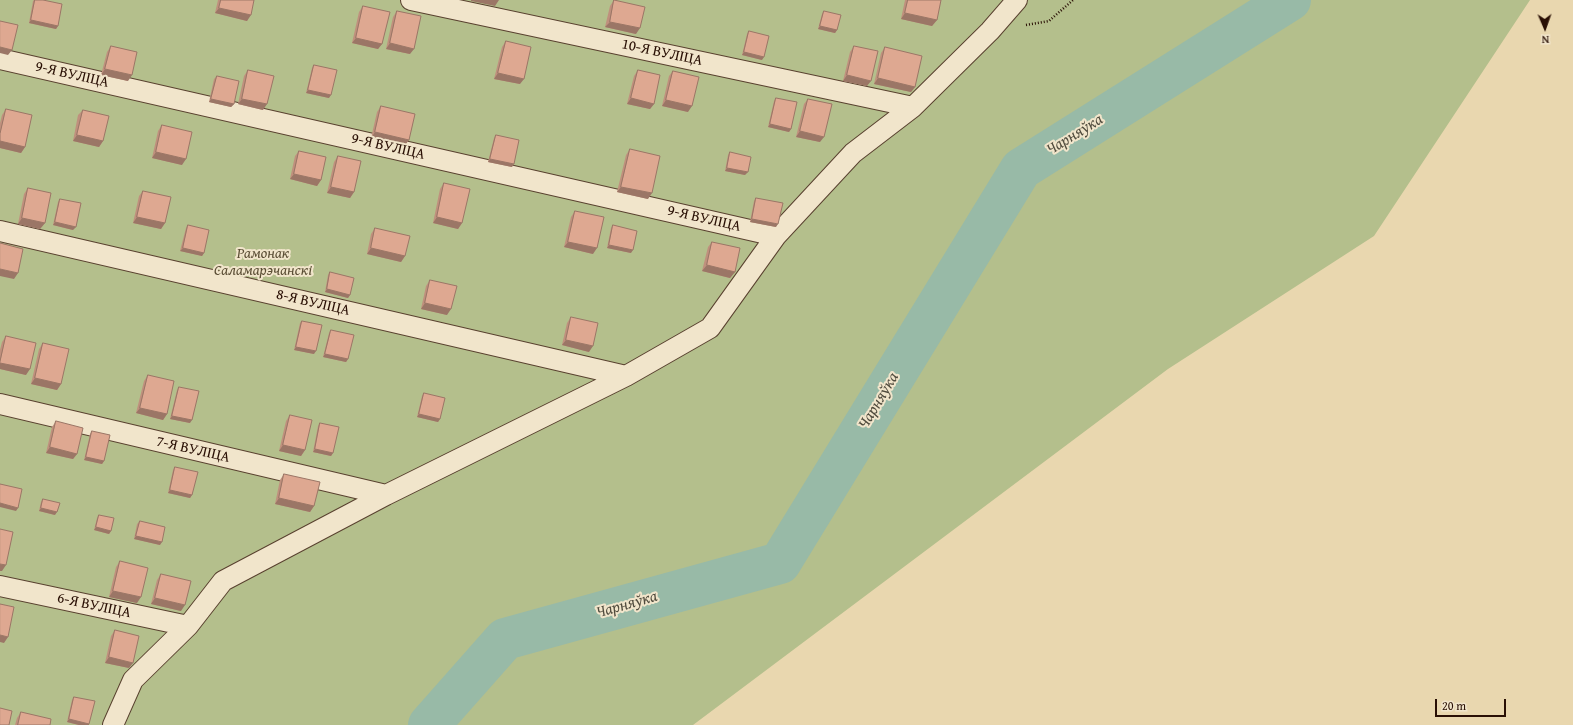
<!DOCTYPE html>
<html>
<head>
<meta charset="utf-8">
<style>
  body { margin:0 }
  #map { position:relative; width:1573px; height:725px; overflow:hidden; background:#e9d7af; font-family:"Gentium Book Plus",serif }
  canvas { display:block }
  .north { position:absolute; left:1525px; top:8px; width:40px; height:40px; -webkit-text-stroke:3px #f1e5cb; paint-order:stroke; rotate:178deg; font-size:11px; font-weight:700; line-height:16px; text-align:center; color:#290f04 }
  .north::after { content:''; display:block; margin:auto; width:14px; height:18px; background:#290f04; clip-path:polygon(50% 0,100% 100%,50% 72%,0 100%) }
  .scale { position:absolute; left:1435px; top:699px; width:71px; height:18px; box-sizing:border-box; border:2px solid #290f04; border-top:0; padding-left:5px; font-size:12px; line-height:14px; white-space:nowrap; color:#290f04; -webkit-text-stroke:3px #f1e5cb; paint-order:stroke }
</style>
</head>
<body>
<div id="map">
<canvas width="1573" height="725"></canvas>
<div class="north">N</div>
<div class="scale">20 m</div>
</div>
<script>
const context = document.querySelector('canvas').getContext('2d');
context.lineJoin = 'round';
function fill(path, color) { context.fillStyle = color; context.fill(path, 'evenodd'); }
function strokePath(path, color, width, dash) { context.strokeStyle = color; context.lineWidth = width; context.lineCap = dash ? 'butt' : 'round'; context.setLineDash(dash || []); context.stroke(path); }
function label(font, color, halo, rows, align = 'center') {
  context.font = font + ' "Gentium Book Plus",serif'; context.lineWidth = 4; context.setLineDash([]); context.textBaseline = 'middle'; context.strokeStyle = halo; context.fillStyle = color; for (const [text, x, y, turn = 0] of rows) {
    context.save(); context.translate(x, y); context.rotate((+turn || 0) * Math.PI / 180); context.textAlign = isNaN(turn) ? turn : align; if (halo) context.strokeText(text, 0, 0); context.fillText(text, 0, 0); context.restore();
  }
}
const green = new Path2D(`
  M0,0H1530L1374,236L1168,369L693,725H0Z`);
const river = new Path2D(`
  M429,725L505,639L780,563L1021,169L1290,0`);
const path = new Path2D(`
  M1026,25L1049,21L1073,0`);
const street = new Path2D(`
  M411,0L913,107
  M0,59L776,236
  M0,231L626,376
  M0,404L386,495
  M0,586L188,626
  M113,725L133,680L188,626L223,581L386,495L626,376L710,328L776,236L853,153L913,107L990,31L1017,0`);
const wall = new Path2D(`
  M34,0H43L58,26L56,29L29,23L33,1Z
  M218,0H254L247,21L215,13Z
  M614,0L636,34L605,27L610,6Z
  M905,0H941L937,20L932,26L901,19Z
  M363,6L382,44L378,49L352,43L359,12Z
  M397,11L410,54L386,49L393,17Z
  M824,11L837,30L835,33L818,29L822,14Z
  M749,31L762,60L742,55L747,34Z
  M506,41L520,84L494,79L502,47Z
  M111,46L128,81L101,75L107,52Z
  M854,46L867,86L843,81L850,52Z
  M885,47L915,87L911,92L874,84L881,53Z
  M314,65L329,98L306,93L312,68Z
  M248,70L263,110L238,104L244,76Z
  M638,70L654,104L650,109L627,104L634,76Z
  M673,71L688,112L662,106L669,76Z
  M217,76L234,104L231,107L209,102L214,79Z
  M776,98L791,129L789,132L768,127L774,101Z
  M808,99L820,142L796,137L804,104Z
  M381,106L409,140L405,145L371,138L377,112Z
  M6,109L25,147L21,153L0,148V123L2,115Z
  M83,110L103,141L99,147L73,141L78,115Z
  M162,125L182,165L152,158L158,131Z
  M496,135L512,167L488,162L494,138Z
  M630,149L648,199L617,192L626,155Z
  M299,151L321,180L317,186L290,179L295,156Z
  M730,152L745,175L725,171L728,155Z
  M338,156L354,192L350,198L327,193L334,162Z
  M444,183L462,223L458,229L433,223L440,189Z
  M28,188L45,223L40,229L18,224L24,194Z
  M143,191L165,223L161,229L133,223L139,196Z
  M756,198L776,227L750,222L754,201Z
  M60,199L73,230L53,225L58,202Z
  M575,211L593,254L564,247L571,217Z
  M188,225L204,253L202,256L180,251L186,228Z
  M613,225L631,253L607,248L611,228Z
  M375,228L405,256L401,262L367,254L371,234Z
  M712,242L735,272L730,278L702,271L708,247Z
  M330,272L350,295L348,298L325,292L328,275Z
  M430,280L447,315L421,309L426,286Z
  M571,317L589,352L562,345L567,323Z
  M302,321L314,354L294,350L300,323Z
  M331,330L348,359L346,362L323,357L329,333Z
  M6,336L26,375L0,369V350L2,342Z
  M43,343L61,384L57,390L31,384L39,349Z
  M148,375L167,414L163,420L136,413L144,381Z
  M179,387L190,423L170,419L177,390Z
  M424,393L440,419L438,422L417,417L422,396Z
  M290,415L305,450L301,456L279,451L286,421Z
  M56,421L77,454L73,459L46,453L52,427Z
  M320,423L333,453L331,456L313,452L318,426Z
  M92,431L104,461L102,464L84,460L90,434Z
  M175,467L192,495L190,498L168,493L173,470Z
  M284,474L314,506L310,512L275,504L280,480Z
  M43,499L55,515L39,511L41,502Z
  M99,515L111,531L109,534L94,530L97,518Z
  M140,521L160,545L134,539L137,524Z
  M120,561L137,603L109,597L116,567Z
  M161,574L181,611L151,604L157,580Z
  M115,630L129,668L105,663L111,636Z
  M74,697L89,724V725H79L67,722L72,700Z
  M21,712L50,725H15L17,718Z`);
const shadedWall = new Path2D(`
  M471,0H499L495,6L471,1Z
  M219,8L251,15L247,21L215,13Z
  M905,13L937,20L932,26L901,19Z
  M31,20L58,26L56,29L29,23Z
  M610,22L640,28L636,34L605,27Z
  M820,26L837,30L835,33L818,29Z
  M356,38L382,44L378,49L352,43Z
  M390,43L414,49L410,54L386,49Z
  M0,47L12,50L8,55L0,53Z
  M744,52L764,57L762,60L742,55Z
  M105,69L132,75L128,81L101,75Z
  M498,73L524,79L520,84L494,79Z
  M847,75L871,81L867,86L843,81Z
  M878,78L915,87L911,92L874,84Z
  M308,90L331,95L329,98L306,93Z
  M631,98L654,104L650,109L627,104Z
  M211,99L234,104L231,107L209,102Z
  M242,99L267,104L263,110L238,104Z
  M666,100L692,106L688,112L662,106Z
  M770,124L791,129L789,132L768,127Z
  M800,131L824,137L820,142L796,137Z
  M375,132L409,140L405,145L371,138Z
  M77,135L103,141L99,147L73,141Z
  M0,141L25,147L21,153L0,148Z
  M156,152L186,159L182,165L152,158Z
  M490,159L514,164L512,167L488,162Z
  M727,168L748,172L745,175L725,171Z
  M294,174L321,180L317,186L290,179Z
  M331,187L354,192L350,198L327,193Z
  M621,187L652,193L648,199L617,192Z
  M137,217L165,223L161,229L133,223Z
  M437,217L462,223L458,229L433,223Z
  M22,218L45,223L40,229L18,224Z
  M752,219L778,224L776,227L750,222Z
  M55,222L76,227L73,230L53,225Z
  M568,242L597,248L593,254L564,247Z
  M609,245L633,250L631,253L607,248Z
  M183,248L204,253L202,256L180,251Z
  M371,248L405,256L401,262L367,254Z
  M707,265L735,272L730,278L702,271Z
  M0,269L18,273L14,279L0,276Z
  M327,289L350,295L348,298L325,292Z
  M425,303L451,309L447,315L421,309Z
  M566,340L593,346L589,352L562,345Z
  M296,347L316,351L314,354L294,350Z
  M325,354L348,359L346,362L323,357Z
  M0,363L30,369L26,375L0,369Z
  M35,378L61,384L57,390L31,384Z
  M140,408L167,414L163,420L136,413Z
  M419,414L440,419L438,422L417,417Z
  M172,416L192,420L190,423L170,419Z
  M283,445L305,450L301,456L279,451Z
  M50,447L77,454L73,459L46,453Z
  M315,449L333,453L331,456L313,452Z
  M86,457L104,461L102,464L84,460Z
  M170,490L192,495L190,498L168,493Z
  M279,498L314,506L310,512L275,504Z
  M0,503L18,508L16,511L0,507Z
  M41,508L57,512L55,515L39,511Z
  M96,527L111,531L109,534L94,530Z
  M136,536L162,542L160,545L134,539Z
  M0,564L6,565L2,571H0Z
  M113,591L141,597L137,603L109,597Z
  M155,598L185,605L181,611L151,604Z
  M0,635L8,637L4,643L0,642Z
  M109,657L133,663L129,668L105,663Z
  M69,719L89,724V725H79L67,722Z`);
const building = new Path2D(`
  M35,0H43L62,4L58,26L31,20Z
  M221,0H254L251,15L219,8Z
  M614,0L645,7L640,28L610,22Z
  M908,0H941L937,20L905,13Z
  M363,6L390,12L382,44L356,38Z
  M397,11L421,16L414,49L390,43Z
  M824,11L841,15L837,30L820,26Z
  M0,21L18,25L12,50L0,47Z
  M749,31L769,36L764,57L744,52Z
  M506,41L531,47L524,79L498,73Z
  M111,46L137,52L132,75L105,69Z
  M854,46L878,51L871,81L847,75Z
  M885,47L922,56L915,87L878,78Z
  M314,65L337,70L331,95L308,90Z
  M248,70L274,76L267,104L242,99Z
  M638,70L660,75L654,104L631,98Z
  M673,71L699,77L692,106L666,100Z
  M217,76L239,81L234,104L211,99Z
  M776,98L797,102L791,129L770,124Z
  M808,99L832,104L824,137L800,131Z
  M381,106L415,114L409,140L375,132Z
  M6,109L32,115L25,147L0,141V134Z
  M83,110L109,116L103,141L77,135Z
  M162,125L192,132L186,159L156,152Z
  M496,135L519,140L514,164L490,159Z
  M630,149L660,156L652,193L621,187Z
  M299,151L326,157L321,180L294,174Z
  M730,152L751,157L748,172L727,168Z
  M338,156L361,161L354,192L331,187Z
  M444,183L470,189L462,223L437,217Z
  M28,188L51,193L45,223L22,218Z
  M143,191L171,197L165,223L137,217Z
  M756,198L783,203L778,224L752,219Z
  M60,199L81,203L76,227L55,222Z
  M575,211L604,217L597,248L568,242Z
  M188,225L209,230L204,253L183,248Z
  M613,225L637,231L633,250L609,245Z
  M375,228L410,236L405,256L371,248Z
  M712,242L740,248L735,272L707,265Z
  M0,243L23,249L18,273L0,269Z
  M330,272L354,278L350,295L327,289Z
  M430,280L457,286L451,309L425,303Z
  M571,317L598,323L593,346L566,340Z
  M302,321L322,325L316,351L296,347Z
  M331,330L354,335L348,359L325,354Z
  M6,336L36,343L30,369L0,363Z
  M43,343L69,349L61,384L35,378Z
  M148,375L174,381L167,414L140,408Z
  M179,387L199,391L192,420L172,416Z
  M424,393L445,398L440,419L419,414Z
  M290,415L312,420L305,450L283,445Z
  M56,421L83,428L77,454L50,447Z
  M320,423L339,427L333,453L315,449Z
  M92,431L110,435L104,461L86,457Z
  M175,467L198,472L192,495L170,490Z
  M284,474L320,482L314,506L279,498Z
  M0,484L22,489L18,508L0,503Z
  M43,499L60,503L57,512L41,508Z
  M99,515L114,518L111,531L96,527Z
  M140,521L165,527L162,542L136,536Z
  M0,529L13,532L6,565L0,564Z
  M120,561L148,568L141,597L113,591Z
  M161,574L191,581L185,605L155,598Z
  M0,604L14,607L8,637L0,635Z
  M115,630L139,636L133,663L109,657Z
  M74,697L95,701L89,724L69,719Z
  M0,708L12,711L9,725H0Z
  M21,712L51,719L50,725H18Z`);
const streetNames = [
  ["10-Я ВУЛІЦА",662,53,12],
  ["9-Я ВУЛІЦА",72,75,13],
  ["9-Я ВУЛІЦА",388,147,13],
  ["9-Я ВУЛІЦА",704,219,13],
  ["8-Я ВУЛІЦА",313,303,13],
  ["7-Я ВУЛІЦА",193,450,13],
  ["6-Я ВУЛІЦА",94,606,12]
];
const parkNames = [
  ["Рамонак",263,254],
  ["Саламарэчанскі",263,271]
];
const waterNames = [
  ["Чарняўка",1075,135,-32],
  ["Чарняўка",879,401,-59],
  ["Чарняўка",627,605,-16]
];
fill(green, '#b4bf8c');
strokePath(river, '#98baa7', 42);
strokePath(street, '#59412f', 22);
strokePath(path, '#290f04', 2.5, [1, 2]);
strokePath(street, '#f1e5cb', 20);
fill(wall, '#bf907d');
fill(shadedWall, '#9b7666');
fill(building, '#dea891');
strokePath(building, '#9b7666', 1);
label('15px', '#290f04', '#f1e5cb', streetNames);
label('italic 15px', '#5a4d34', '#f1e5cb', parkNames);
label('italic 16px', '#504b3d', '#f1e5cb', waterNames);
</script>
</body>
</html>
